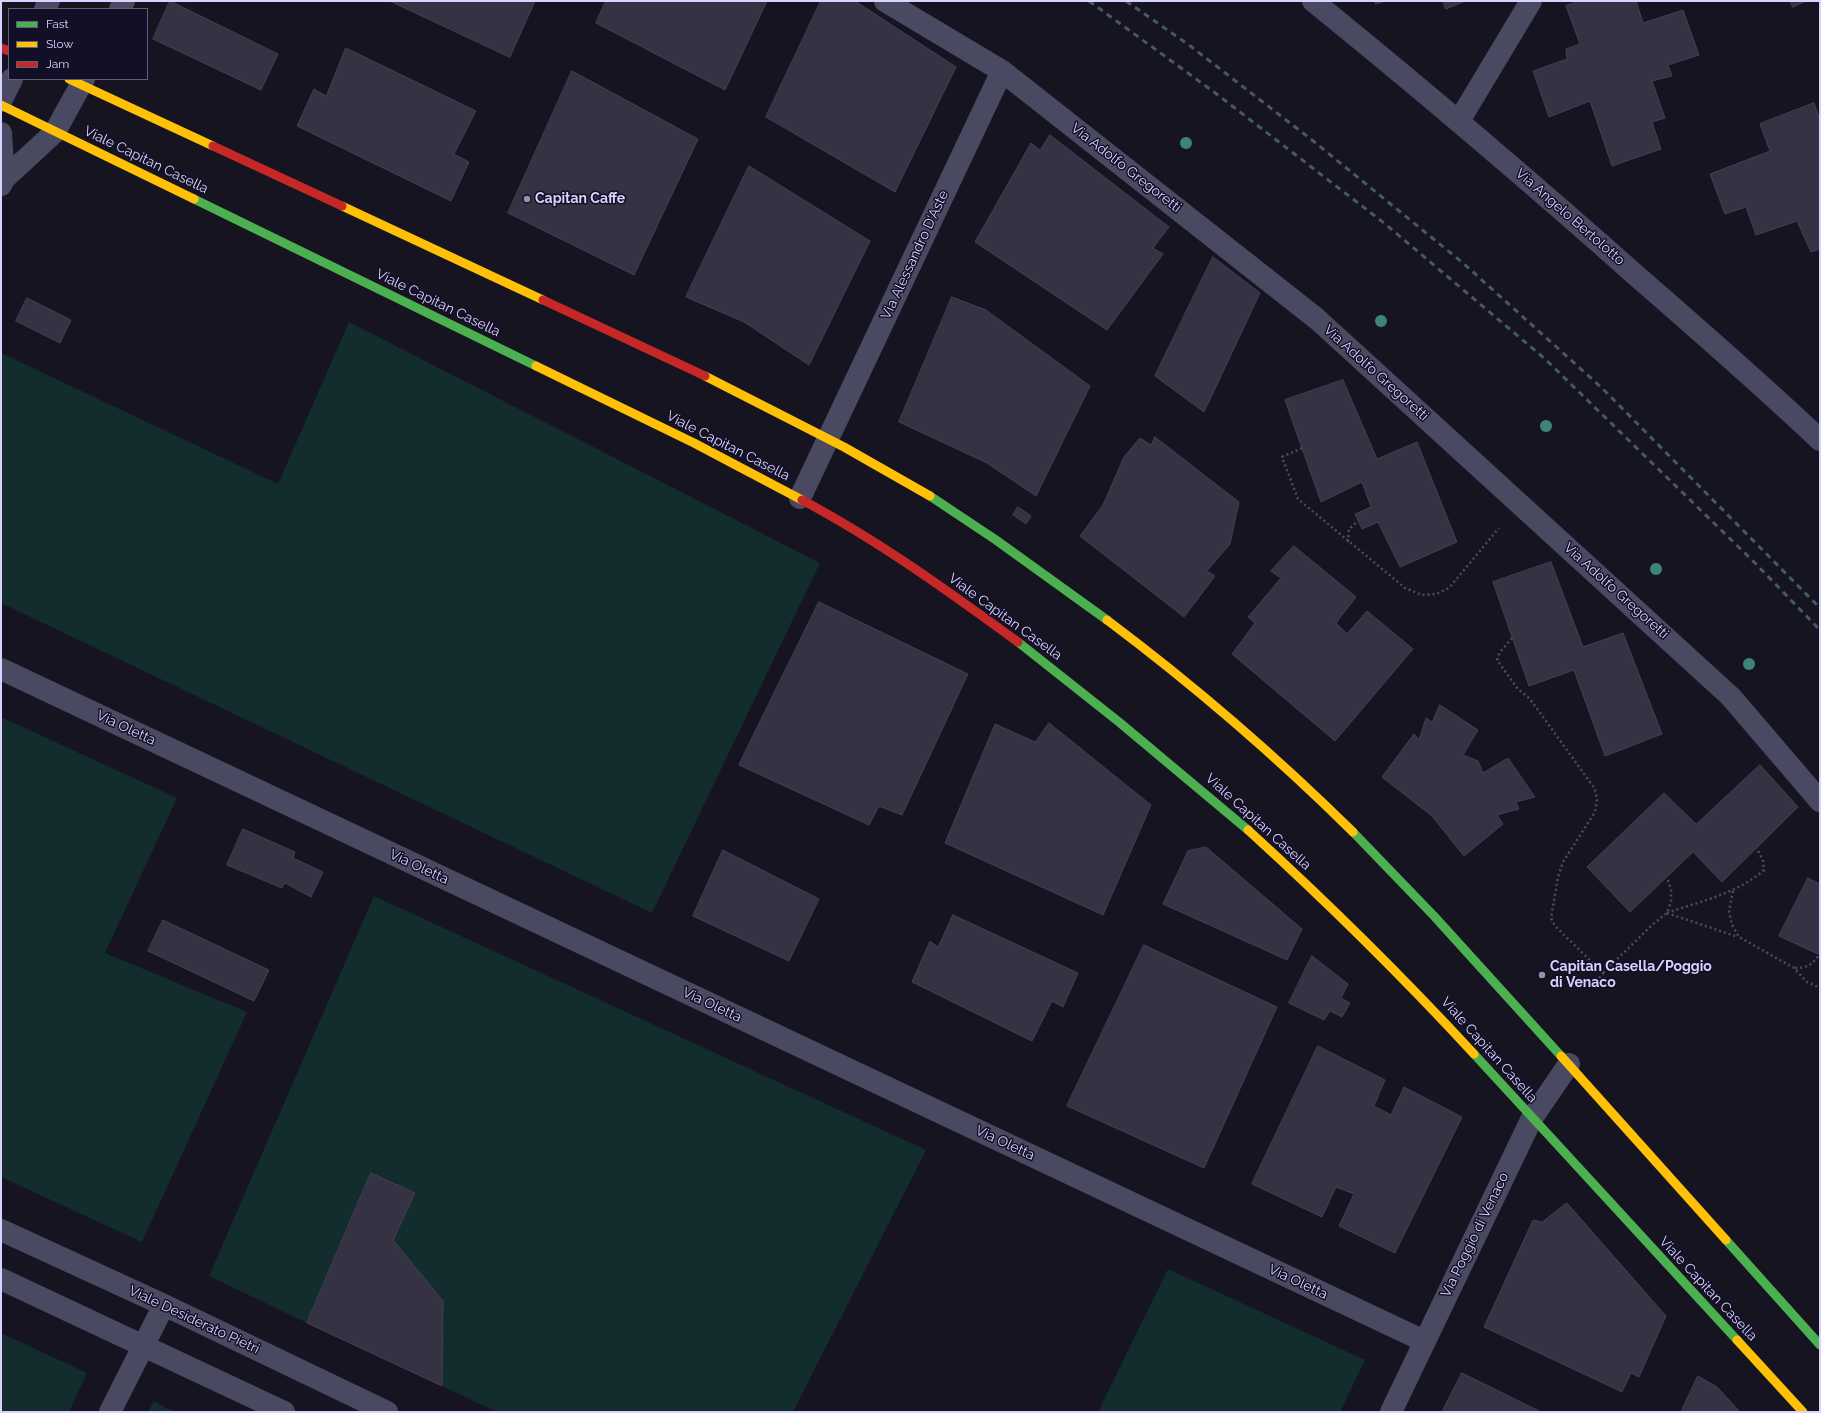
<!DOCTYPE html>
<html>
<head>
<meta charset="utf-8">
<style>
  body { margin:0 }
  #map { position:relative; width:1821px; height:1413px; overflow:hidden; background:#161421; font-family:Raleway,sans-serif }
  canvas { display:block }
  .frame { position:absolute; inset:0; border:2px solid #d9d4ff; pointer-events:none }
  .legend { position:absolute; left:8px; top:8px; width:140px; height:72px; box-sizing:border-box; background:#130f26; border:1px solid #625e7d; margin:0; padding:5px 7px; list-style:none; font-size:12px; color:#d9d4ff }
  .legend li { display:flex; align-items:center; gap:8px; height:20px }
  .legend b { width:20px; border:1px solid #625e7d }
</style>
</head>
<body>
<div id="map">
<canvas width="1821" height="1413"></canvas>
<div class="frame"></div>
<ul class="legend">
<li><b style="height:5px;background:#4caf50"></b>Fast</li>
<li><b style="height:5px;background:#ffc107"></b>Slow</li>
<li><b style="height:5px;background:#c62828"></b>Jam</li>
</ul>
</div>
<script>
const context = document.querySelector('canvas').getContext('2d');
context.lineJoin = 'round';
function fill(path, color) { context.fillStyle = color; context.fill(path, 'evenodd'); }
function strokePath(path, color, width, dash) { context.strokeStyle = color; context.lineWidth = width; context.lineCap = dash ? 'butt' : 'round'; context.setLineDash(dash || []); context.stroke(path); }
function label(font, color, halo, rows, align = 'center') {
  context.font = font + ' Raleway,sans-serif'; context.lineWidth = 3; context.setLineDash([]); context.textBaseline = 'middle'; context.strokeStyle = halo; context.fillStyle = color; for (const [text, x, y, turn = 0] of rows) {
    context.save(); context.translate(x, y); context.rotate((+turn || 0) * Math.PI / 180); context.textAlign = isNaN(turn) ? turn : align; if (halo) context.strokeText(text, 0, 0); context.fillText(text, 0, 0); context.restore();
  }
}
const green = new Path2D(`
  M349,322L820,563L652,913L1,603V353L278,484Z
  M1,717L177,798L105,953L247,1012L142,1242L1,1177Z
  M374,896L926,1150L793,1412H497L442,1386L443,1301L393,1240L410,1191L371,1174L307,1323L209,1276Z
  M1168,1269L1365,1360L1340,1412H1098Z
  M1,1333L87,1373L69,1412H1Z
  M154,1401L174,1412H148Z`);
const building = new Path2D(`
  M170,1L278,54L261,90L153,39Z
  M390,1H535L510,57Z
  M606,1H767L725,90L596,23Z
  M821,1H855L956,67L895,192L766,117Z
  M1375,1H1385L1376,4Z
  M1443,1H1465L1446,9Z
  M1579,1H1636L1643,23L1683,10L1699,55L1668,65L1672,76L1652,81L1665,118L1652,122L1661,149L1612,166L1590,101L1549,117L1533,71L1567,59L1566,49L1580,44L1566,6Z
  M1790,1H1806L1793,7Z
  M346,48L476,111L454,154L469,162L451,201L297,126L314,89L326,96Z
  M572,71L698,139L634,275L508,213Z
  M1814,103L1820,120V249L1811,252L1797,221L1756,235L1746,207L1725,214L1710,174L1770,151L1760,124Z
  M1050,135L1169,227L1153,248L1163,254L1107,330L975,242L1031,143L1040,150Z
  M749,166L870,241L809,365L744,322L686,297Z
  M1213,257L1260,293L1204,412L1155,376Z
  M952,297L986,310L1090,386L1036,496L987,463L899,422Z
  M27,298L71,320L60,343L16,321Z
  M1343,380L1377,459L1417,442L1457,542L1400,567L1378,522L1362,529L1355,514L1371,507L1362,482L1321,502L1285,400Z
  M1155,437L1239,502L1230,544L1207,571L1215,576L1184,617L1080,536L1103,505L1124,457L1140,438L1151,445Z
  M1018,507L1031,516L1026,524L1013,515Z
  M1294,546L1356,597L1336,623L1347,634L1367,611L1413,649L1335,741L1232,654L1255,623L1248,617L1281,578L1271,571Z
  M1551,562L1583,647L1623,633L1662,734L1605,756L1574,670L1529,686L1493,582Z
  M819,602L968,674L902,815L879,806L869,825L739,765Z
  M1440,705L1478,730L1463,755L1478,761L1483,773L1508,758L1535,797L1516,802L1519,809L1497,815L1503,824L1464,856L1432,816L1382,777L1414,734L1419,740L1426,718L1432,722Z
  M1049,723L1151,805L1103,915L945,843L995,724L1035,742Z
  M1760,765L1798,807L1722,882L1693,852L1630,912L1587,867L1664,793L1696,824Z
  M243,829L295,852L293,858L323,872L311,897L285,883L282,888L227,865Z
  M1206,847L1302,929L1287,960L1163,904L1188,851Z
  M723,850L819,899L789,961L693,916Z
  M1808,878L1820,884V955L1779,936Z
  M953,915L1078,973L1063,1007L1052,1001L1032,1041L912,982L930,941L938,947Z
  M163,920L269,970L254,1001L148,951Z
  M1144,945L1277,1007L1204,1168L1067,1106Z
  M1312,956L1348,984L1341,998L1350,1003L1342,1017L1330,1011L1324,1020L1289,1003Z
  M1318,1046L1385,1080L1374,1106L1391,1115L1404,1087L1462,1117L1395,1253L1339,1226L1354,1194L1336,1187L1322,1217L1252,1184Z
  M371,1173L415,1193L393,1240L443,1301L442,1386L307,1323Z
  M1567,1203L1666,1316L1639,1377L1631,1373L1622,1392L1484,1327L1533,1220L1542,1222Z
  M1462,1373L1541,1412H1442Z
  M1698,1376L1717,1387L1740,1412H1681Z`);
const path = new Path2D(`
  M1302,448L1282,457L1298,499L1405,588L1422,595L1436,594L1449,588L1499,528
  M1348,542L1349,529L1357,522
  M1512,638L1500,652L1497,660L1517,688L1530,699L1546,721L1595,789L1597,800L1595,812L1563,862L1558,877L1551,918L1555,926L1603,973L1594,985
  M1733,891L1729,911L1732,925L1739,937L1794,968L1807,982L1820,988
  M1667,913C1700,901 1737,894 1764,870L1763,861L1757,848
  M1667,913L1738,937
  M1795,968C1807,968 1812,965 1819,955
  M1603,973L1652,925L1667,913L1671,902V890L1667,877`);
const street = new Path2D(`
  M885,1L1002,71L1317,319L1731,697L1820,801
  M1313,1C1424,91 1532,183 1639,278C1700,331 1761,384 1820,440
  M45,9L49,1
  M120,9L124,1
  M1,101L12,79
  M1459,121L1531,1
  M1,133L4,179
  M1,185L4,179L55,132L84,79
  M800,498L1002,71
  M1,669L1424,1341
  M1,1230L164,1305L387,1412
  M1,1279L284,1412
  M110,1412L164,1305
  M1391,1412L1532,1118L1569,1064`);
const fast = new Path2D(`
  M194,199L536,366
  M930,496L996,540L1107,620
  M1018,642L1119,722L1248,830
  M1353,832L1434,916L1561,1056
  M1474,1054L1737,1340
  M1726,1240L1820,1345`);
const slow = new Path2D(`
  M69,79L213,146
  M1,105L194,199
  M342,206L543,300
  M536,366L694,443L802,500
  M705,376L844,447L930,496
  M1107,620C1195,686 1275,755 1353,832
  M1248,830C1327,902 1402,976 1474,1054
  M1561,1056L1726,1240
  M1737,1340L1803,1412`);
const jam = new Path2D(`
  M1,48L9,51
  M213,146L342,206
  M543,300L705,376
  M802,500C879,541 948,591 1018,642`);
const rail = new Path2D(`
  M1089,1L1214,92L1384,223L1544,358L1754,562L1820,630
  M1126,1L1189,45L1312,140L1463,263L1602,388L1820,608`);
const trees = [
  [1186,143],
  [1381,321],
  [1546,426],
  [1656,569],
  [1749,664]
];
const markers = [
  [527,199,4,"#9591b1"],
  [1542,975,4,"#9591b1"]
];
const streetNames = [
  ["Viale Capitan Casella",146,160,26],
  ["Via Adolfo Gregoretti",1126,168,38],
  ["Via Angelo Bertolotto",1570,217,41],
  ["Via Alessandro D'Aste",915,255,-65],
  ["Viale Capitan Casella",438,303,26],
  ["Via Adolfo Gregoretti",1376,373,42],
  ["Viale Capitan Casella",728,446,27],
  ["Via Adolfo Gregoretti",1616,591,42],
  ["Viale Capitan Casella",1005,617,36],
  ["Via Oletta",126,728,25],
  ["Viale Capitan Casella",1258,822,42],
  ["Via Oletta",419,867,25],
  ["Via Oletta",712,1005,25],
  ["Viale Capitan Casella",1489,1050,48],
  ["Via Oletta",1005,1143,25],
  ["Via Poggio di Venaco",1475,1235,-64],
  ["Via Oletta",1298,1282,25],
  ["Viale Capitan Casella",1708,1289,47],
  ["Viale Desiderato Pietri",194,1320,25]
];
const poiNames = [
  ["Capitan Caffe",535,199],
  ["Capitan Casella/Poggio",1550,967],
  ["di Venaco",1550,983]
];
fill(green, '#132c2d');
fill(building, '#343243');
strokePath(building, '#433f54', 1);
strokePath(path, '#44505f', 2.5, [2, 3]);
strokePath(street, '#4a4962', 22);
strokePath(fast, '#4caf50', 9);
strokePath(slow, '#ffc107', 9);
strokePath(jam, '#c62828', 9);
strokePath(rail, '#43596b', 3, [6, 5]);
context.fillStyle = '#3e8478';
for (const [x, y] of trees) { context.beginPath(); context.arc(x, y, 6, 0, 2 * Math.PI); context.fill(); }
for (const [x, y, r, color] of markers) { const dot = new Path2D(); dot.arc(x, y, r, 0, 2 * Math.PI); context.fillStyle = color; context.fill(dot); strokePath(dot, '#130f26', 1.5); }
label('14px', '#d9d4ff', '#130f26', streetNames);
label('bold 14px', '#d9d4ff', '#130f26', poiNames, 'left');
</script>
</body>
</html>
